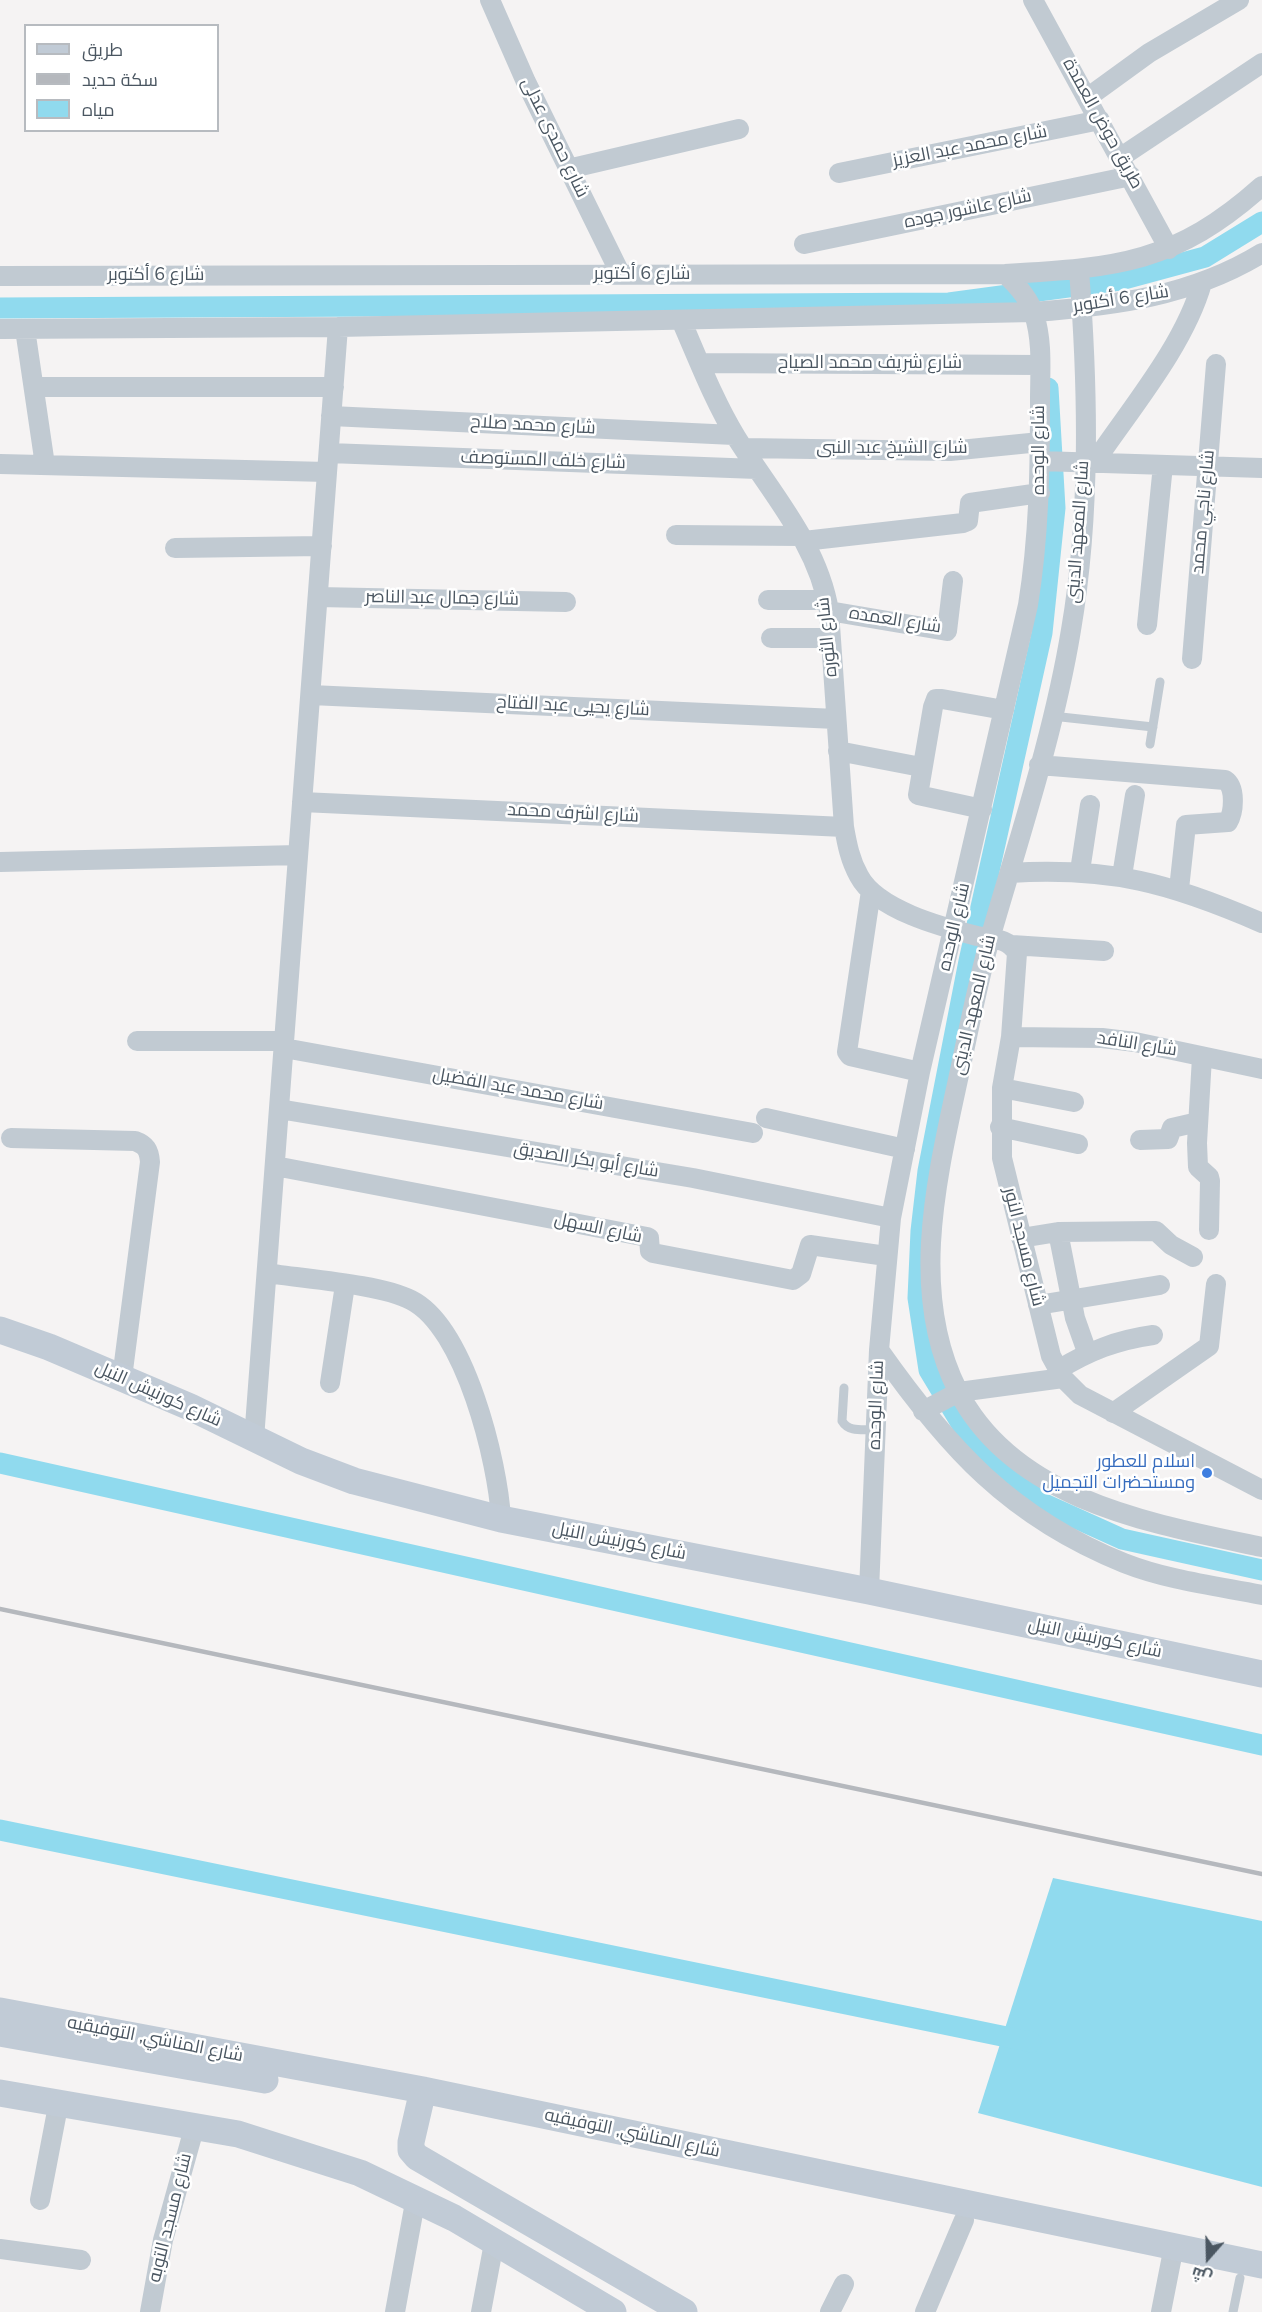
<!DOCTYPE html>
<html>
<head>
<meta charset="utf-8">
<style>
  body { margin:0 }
  #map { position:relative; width:1262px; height:2312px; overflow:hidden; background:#f5f3f3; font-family:"Nunito Sans",Cairo,sans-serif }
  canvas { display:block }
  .legend { position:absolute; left:24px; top:24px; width:195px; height:108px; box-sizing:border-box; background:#fff; border:2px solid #b7bbc0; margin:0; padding:8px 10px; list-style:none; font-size:18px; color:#4a5661 }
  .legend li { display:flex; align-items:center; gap:12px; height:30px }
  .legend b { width:30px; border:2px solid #b7bbc0 }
  .north { position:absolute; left:1178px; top:2228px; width:60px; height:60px; -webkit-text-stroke:4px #fff; paint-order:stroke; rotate:200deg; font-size:16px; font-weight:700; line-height:24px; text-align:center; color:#4a5661 }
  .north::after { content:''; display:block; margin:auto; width:21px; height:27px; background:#4a5661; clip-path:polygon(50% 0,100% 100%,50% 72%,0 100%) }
</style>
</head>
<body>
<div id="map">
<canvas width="1262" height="2312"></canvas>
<ul class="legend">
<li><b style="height:8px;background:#c1cbd6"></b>طريق</li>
<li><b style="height:8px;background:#b5b8bd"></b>سكة حديد</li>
<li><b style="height:16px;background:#90daee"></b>مياه</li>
</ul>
<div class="north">ش</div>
</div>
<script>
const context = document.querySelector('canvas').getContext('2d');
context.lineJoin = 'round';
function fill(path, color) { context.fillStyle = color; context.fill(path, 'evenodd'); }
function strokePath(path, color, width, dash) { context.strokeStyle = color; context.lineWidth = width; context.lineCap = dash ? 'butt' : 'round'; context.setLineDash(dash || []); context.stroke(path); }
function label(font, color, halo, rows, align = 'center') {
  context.font = font + ' "Nunito Sans",Cairo,sans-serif'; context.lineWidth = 5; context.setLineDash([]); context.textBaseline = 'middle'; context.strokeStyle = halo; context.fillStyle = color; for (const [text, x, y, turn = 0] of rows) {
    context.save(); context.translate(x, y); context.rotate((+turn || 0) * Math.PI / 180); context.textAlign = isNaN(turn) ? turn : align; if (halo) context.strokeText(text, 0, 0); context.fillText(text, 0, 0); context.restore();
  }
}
const water = new Path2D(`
  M1053,1878L1262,1921V2187L978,2113Z`);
const canal = new Path2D(`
  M0,308L949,303L1120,280L1205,257L1262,222
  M1048,388L1055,508L1042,633L969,961L928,1171L921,1231L918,1298L929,1370L973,1443L1040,1502L1122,1539L1262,1570
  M0,1463L1262,1745
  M0,1830L1031,2042`);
const lane = new Path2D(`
  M1052,716L1153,727
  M1150,744L1160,682
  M844,1388L842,1421C849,1433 864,1429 876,1430
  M1233,2312L1240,2278`);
const street = new Path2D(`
  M490,0L526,82L621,275
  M1033,0L1169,249
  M1087,98L1149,53L1239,0
  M1121,157L1262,63
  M568,169L739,129
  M839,173L1100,120
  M804,244L1131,176
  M1079,270C1088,387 1091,513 1071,630C1054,733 1020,835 991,935C978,981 969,1028 959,1075C937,1177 908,1293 958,1391C1014,1501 1153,1524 1262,1547
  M0,276L1005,274C1117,268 1176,263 1262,186
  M681,320C698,359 714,401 736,437C771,493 818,544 829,611L844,827C847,844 850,860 859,876C877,910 942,927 977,936C994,939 1008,938 1017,953L1011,1037L1002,1088V1158L1051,1356L1063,1378L1080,1395L1262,1490
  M0,329L338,327L1033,312C1114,306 1192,296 1262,253
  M25,329L45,465
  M700,363L1039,365
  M34,387H334
  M331,416L734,435
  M743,448L950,451L1040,442
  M329,453L757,469
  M1040,461L1262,468
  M1094,463C1131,408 1184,346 1202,283
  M0,464L327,472
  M676,535L801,536
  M804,541L963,523L968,521L970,503L1040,493
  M175,548L322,546
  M318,597L566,602
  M768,600H827
  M829,611L947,631L953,581
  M1147,625L1163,465
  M771,638H830
  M1192,659L1216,364
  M311,695L836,719
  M838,751L921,767
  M1039,765L1225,780C1236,787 1234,812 1228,822L1186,825L1179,889
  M302,802L844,827
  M982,809L918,795L933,707L936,699H942L1004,710
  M0,862L298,855
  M1080,871L1090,805
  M1010,873C1111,867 1170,883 1262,923
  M1122,876L1135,795
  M871,891L847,1052L850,1056L920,1072
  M1012,945L1104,951
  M1011,1037L1102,1038L1135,1042L1262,1069
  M137,1041H284
  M284,1048L753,1133
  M1202,1057L1197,1143L1198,1167L1209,1177L1210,1181L1209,1230
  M1002,1088L1074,1102
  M279,1109L693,1178L891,1218
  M766,1118L905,1149
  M1000,1127L1078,1144
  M11,1138L135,1141C146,1145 149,1150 150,1162L122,1378
  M1140,1140L1168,1139L1172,1128L1198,1122
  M275,1166L647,1237L649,1238L650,1251L653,1253L793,1280L801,1274L810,1245L886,1256
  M1058,1232L1075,1318L1087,1352
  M1021,1238L1058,1232L1156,1231L1171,1245L1193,1257
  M267,1273C304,1279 380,1284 411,1300C465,1327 498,1462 501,1519
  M1038,1305L1160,1285
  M879,1350C948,1448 1010,1517 1124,1563C1167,1580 1216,1586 1262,1595
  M1058,1370C1089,1351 1117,1340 1153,1335
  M330,1383L345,1285
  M923,1411L959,1392L1063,1378
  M1113,1413L1209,1346L1216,1284
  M254,1439L338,327
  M869,1591L879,1350L891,1218L920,1072L1028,605C1039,537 1040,470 1040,401C1040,372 1043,342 1034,314C1029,298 1017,285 1005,274
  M40,2200L59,2101
  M0,2249L81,2260
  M150,2312L163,2240L195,2125
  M395,2312L416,2197
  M481,2312L494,2243
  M830,2312L844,2284
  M925,2312L964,2220
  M1161,2312L1174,2246`);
const secondary = new Path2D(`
  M0,1330L49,1347L190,1407L301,1461L354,1481L501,1519L869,1591L1262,1674
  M0,2011L423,2090L1262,2265
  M0,2033L265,2080
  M423,2090L411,2142V2150L417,2157L684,2312
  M0,2093L238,2134L360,2173L454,2218L613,2312`);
const rail = new Path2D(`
  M0,1609L1262,1874`);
const markers = [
  [1207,1473,6,"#3f7fe0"]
];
const streetNames = [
  ["طريق حوض العمدة",1102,124,61],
  ["شارع حمدى عدلى",554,138,64],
  ["شارع محمد عبد العزيز",970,147,-11],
  ["شارع عاشور جوده",968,210,-12],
  ["شارع 6 أكتوبر",642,275],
  ["شارع 6 أكتوبر",156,276],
  ["شارع 6 أكتوبر",1121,300,-9],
  ["شارع شريف محمد الصياح",870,364],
  ["شارع محمد صلاح",533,426,3],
  ["شارع الشيخ عبد النبى",892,449],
  ["شارع الوحده",1040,450,-90],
  ["شارع خلف المستوصف",543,461,2],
  ["شارع ناجي محمد",1204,512,-85],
  ["شارع المعهد الدينى",1079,532,-86],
  ["شارع جمال عبد الناصر",442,599,1],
  ["شارع العمده",895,621,9],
  ["شارع الثوره",828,637,-96],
  ["شارع يحيى عبد الفتاح",573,707,3],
  ["شارع اشرف محمد",573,814,3],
  ["شارع الوحده",955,927,-77],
  ["شارع المعهد الدينى",975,1005,-77],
  ["شارع النافد",1137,1045,9],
  ["شارع محمد عبد الفضيل",518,1090,10],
  ["شارع أبو بكر الصديق",586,1161,9],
  ["شارع السهل",598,1229,12],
  ["شارع مسجد النور",1023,1247,76],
  ["شارع كورنيش النيل",158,1395,24],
  ["شارع الوحده",877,1405,-88],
  ["شارع كورنيش النيل",619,1542,11],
  ["شارع كورنيش النيل",1095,1639,12],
  ["شارع المناشي, التوفيقيه",155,2040,11],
  ["شارع المناشي, التوفيقيه",632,2134,12],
  ["شارع مسجد التوبه",171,2218,-76]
];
const shopNames = [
  ["اسلام للعطور",1195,1463],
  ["ومستحضرات التجميل",1195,1484]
];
fill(water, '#90daee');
strokePath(canal, '#90daee', 21);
strokePath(lane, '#c1cad2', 9);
strokePath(street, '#c1cad2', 20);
strokePath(secondary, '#c1cbd6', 27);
strokePath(rail, '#b5b8bd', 4.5);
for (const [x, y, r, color] of markers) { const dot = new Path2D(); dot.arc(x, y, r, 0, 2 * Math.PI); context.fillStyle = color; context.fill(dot); strokePath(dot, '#fff', 2); }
label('18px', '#4a5661', '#fff', streetNames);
label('18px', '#366cbe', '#fff', shopNames, 'right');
</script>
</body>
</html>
